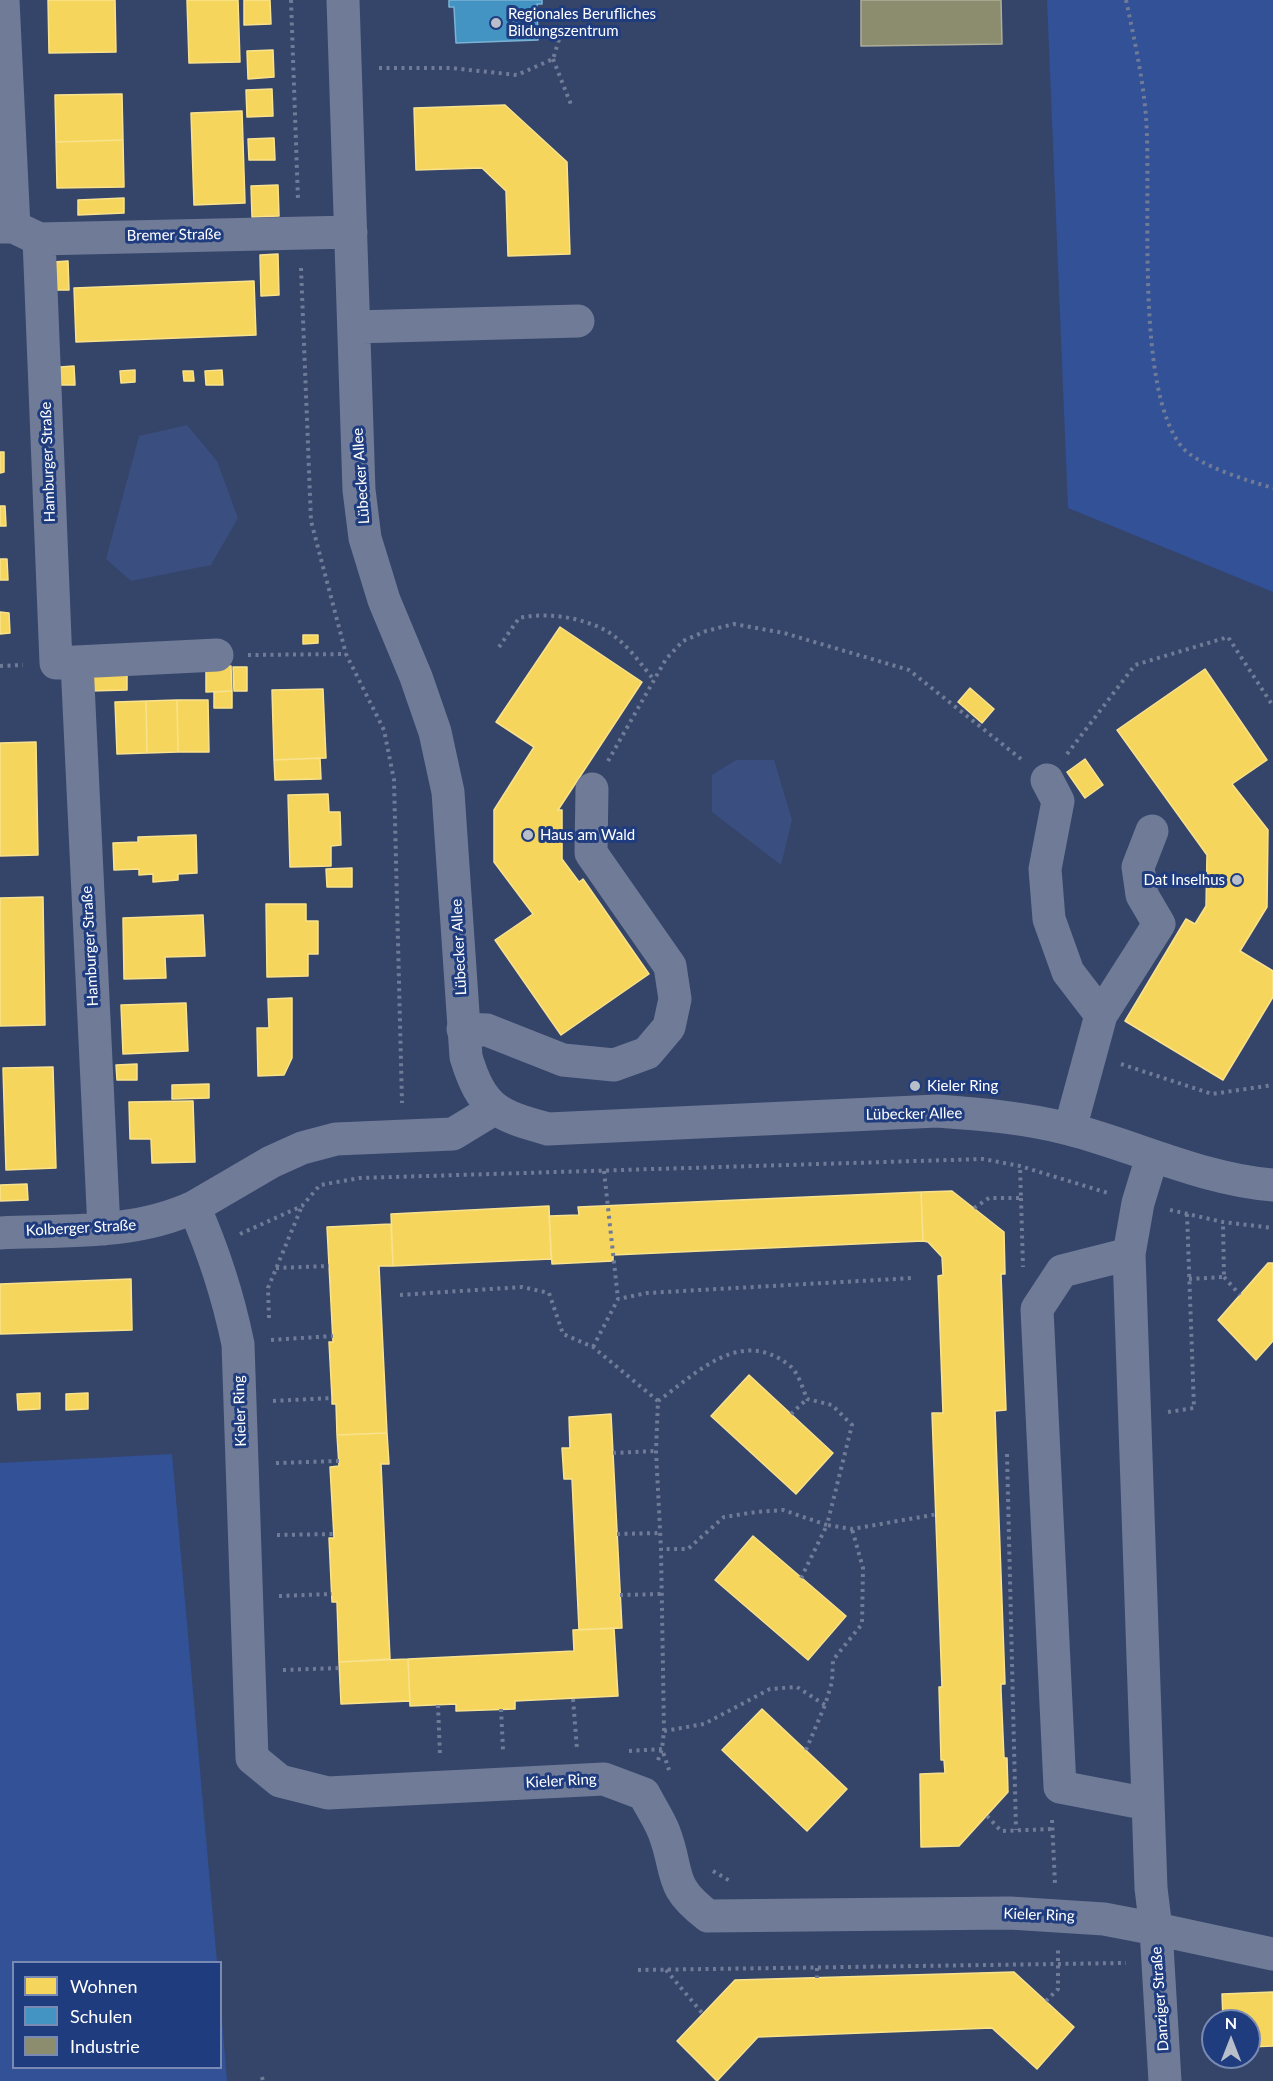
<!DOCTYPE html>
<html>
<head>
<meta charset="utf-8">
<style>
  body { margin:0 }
  #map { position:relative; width:1273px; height:2081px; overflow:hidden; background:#354469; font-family:Lato,sans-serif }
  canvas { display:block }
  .legend { position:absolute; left:12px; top:1961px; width:210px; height:108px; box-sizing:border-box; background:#1f3c7f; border:2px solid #798ab2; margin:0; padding:8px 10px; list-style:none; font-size:18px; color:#fff }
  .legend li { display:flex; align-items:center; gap:12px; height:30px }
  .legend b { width:30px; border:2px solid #798ab2 }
  .north { position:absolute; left:1201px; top:2009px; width:60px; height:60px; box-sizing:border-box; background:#1f3c7f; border:2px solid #798ab2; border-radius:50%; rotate:0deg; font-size:16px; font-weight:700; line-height:24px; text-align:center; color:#fff }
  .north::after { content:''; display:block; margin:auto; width:21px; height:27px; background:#b8beca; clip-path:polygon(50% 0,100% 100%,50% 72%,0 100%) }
</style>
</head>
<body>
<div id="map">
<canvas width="1273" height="2081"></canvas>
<ul class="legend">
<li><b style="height:16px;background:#f6d55c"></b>Wohnen</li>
<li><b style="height:16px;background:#4393c3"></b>Schulen</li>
<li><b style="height:16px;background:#8c8c6e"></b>Industrie</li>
</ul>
<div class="north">N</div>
</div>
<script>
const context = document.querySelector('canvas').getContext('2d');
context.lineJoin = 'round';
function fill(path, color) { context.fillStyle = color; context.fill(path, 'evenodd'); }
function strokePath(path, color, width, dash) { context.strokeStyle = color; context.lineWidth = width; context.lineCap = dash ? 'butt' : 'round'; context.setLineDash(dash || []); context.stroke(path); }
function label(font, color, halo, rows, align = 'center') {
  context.font = font + ' Lato,sans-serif'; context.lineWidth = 6; context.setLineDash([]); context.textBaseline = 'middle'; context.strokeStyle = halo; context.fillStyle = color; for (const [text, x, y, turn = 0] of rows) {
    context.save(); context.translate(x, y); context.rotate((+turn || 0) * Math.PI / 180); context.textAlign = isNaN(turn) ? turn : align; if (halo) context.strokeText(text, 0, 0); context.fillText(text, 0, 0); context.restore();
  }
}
const green = new Path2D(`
  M1047,0H1273V592L1068,508Z
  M172,1454L217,1962H14V2068H220L221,2007L227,2081H0V1463Z`);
const water = new Path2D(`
  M187,425L217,461L238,518L211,565L131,581L106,559L139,436Z
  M736,760H774L792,820L781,865L712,812V775Z`);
const homes = new Path2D(`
  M48,0H115L116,52L49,53Z
  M187,0H238L240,62L189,63Z
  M244,0H270L271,24L244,25Z
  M273,50L274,77L248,79L247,51Z
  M272,89L273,116L247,117L246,90Z
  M122,94L123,140L56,142L55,95Z
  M505,105L567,162L570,254L508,256L506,191L482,168L416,170L414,108Z
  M242,111L245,203L194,205L191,113Z
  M274,138L275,160H249L248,139Z
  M123,140L124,187L57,188L56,142Z
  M278,185L279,216L252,217L251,186Z
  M124,198V213L78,215V200Z
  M278,254L279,295L261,296L260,255Z
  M68,261L69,290H54L53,262Z
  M254,281L256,335L76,342L74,288Z
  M74,366L75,385H61L60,367Z
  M135,370V382L121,383L120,371Z
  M222,370L223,385H206L205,371Z
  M183,371H193L194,381H184Z
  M0,452H4V472L0,473Z
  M0,506H5L6,526H0Z
  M0,559H7L8,580H0Z
  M0,612L9,613L10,633L0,634Z
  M560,627L642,682L558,810H562V859L579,882L583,879L649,974L561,1035L495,940L533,914L494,862V810L534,747L496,722Z
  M303,635H318V643L303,644Z
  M206,666H231L232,691L206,692Z
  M233,667H247V691H234Z
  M1205,669L1267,760L1232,784L1268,830L1267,907L1240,951L1273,971V997L1223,1080L1125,1021L1186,919L1195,924L1206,906L1207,855L1117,730Z
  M127,670V690L89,691V671Z
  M970,688L994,709L982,723L958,702Z
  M323,689L326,758L274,760L272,690Z
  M232,691V708H214V692Z
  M177,700H208L209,752H178Z
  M177,700L178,752L147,753L146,701Z
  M146,701L147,753L117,754L115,702Z
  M36,742L38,855L0,856V743Z
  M320,758L321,779L275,780L274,760Z
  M1085,759L1103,785L1085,798L1067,772Z
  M328,794L329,812H340L341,845L331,846V866L290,867L288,795Z
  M196,835L197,873L178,874V880L153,882V874L139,875V869L114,870L113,843L138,842V837Z
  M352,868V887H327L326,869Z
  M43,897L45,1025L0,1026V898Z
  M266,904H306V921H318V954H308V976L267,977Z
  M203,915L205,956L165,957L166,978L124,979L123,918Z
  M292,998V1058L284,1075L258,1076L257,1028H269L268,999Z
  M186,1003L188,1051L123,1054L121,1005Z
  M137,1064V1080H117L116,1065Z
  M53,1067L56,1168L6,1170L3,1068Z
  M209,1084V1098L172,1099V1085Z
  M193,1101L195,1162L152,1163L151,1139H130L129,1102Z
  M27,1184L28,1200L0,1201V1185Z
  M952,1191L1004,1232L1005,1274H1001L1006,1410L995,1411L1005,1684H1001V1690L1004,1758H1007L1008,1792L959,1846L921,1847L920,1774L945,1773L944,1760H941L939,1687H942L932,1413H943L938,1276L943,1275L942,1257L928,1242L923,1241L921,1192Z
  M921,1192L923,1241L613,1255V1261L552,1264L549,1216L579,1215L578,1207Z
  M549,1206L551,1259L393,1266L391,1214Z
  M391,1224L393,1266H379L387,1433L337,1435L336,1404H332V1398L329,1342H333L327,1227Z
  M1268,1263H1273V1341L1256,1360L1218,1320Z
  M131,1279L132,1330L0,1334V1284Z
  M749,1375L833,1453L796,1494L711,1416Z
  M40,1393V1409L18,1410L17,1394Z
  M88,1393V1409L66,1410V1394Z
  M611,1414L622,1628L579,1630L572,1479H564L562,1448H570L569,1417Z
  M387,1433L389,1464H381L390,1659L339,1662L337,1602H332L329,1538H334L330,1467L339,1466L337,1435Z
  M753,1536L846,1616L808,1660L715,1580Z
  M614,1628L618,1696L515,1701V1709L456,1711V1704L410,1706L408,1659L574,1651L573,1630Z
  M408,1659L410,1701L341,1704L339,1662Z
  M762,1709L847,1789L807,1831L722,1750Z
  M1014,1972L1074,2027L1037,2069L992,2028L758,2037L717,2081L677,2041L735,1980Z
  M1273,1992V2046L1249,2047V2021H1223L1222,1994Z`);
const schools = new Path2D(`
  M449,0H542V4H537L538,40L456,43L454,7H449Z`);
const industry = new Path2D(`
  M861,0H1001L1002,44L861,46Z`);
const path = new Path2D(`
  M291,0L298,200
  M1126,0C1134,38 1143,78 1146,117C1152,196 1134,389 1182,447C1198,466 1249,481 1273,488
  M553,59L572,107
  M379,68H451L517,75L553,59L569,7
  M301,268L311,521L346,654L384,730L394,780L402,1103
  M499,647L519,618C546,612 580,617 605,630C625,641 640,663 654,680
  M248,655L346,654
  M0,666L23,665
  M1067,754L1135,665L1228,637L1273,706
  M608,761L666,659L683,641L706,631L734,624L784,633L909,670L1021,759
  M1121,1064L1212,1094L1273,1085
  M604,1171L618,1299
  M1021,1198L1023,1267
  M974,1208L989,1198H1021L1020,1166
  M1170,1210L1223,1222L1273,1228
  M240,1234L302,1206L320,1185L360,1178L983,1159L1020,1166L1108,1193
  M276,1268L329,1266
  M1224,1277L1240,1295
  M1189,1279L1224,1277L1223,1222
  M400,1295L522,1287L549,1293L563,1334L593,1347L658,1401L656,1451L661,1549L664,1731L662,1749L657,1763
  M269,1318L268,1288L302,1206
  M271,1340L333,1336
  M593,1347L618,1299L647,1293L913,1278
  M273,1401L332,1398
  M658,1401C697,1373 741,1326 790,1366C798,1372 803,1389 807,1399L832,1405L852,1425L827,1525L783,1510L756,1512L724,1517L688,1549H662
  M1168,1412L1194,1408L1187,1214
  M791,1414L807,1399
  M613,1453L656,1451
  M1007,1454L1016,1830
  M276,1463L339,1461
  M617,1534L661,1533
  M277,1535L333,1534
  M801,1578L827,1525L852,1529L938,1514
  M620,1595L662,1594
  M279,1596L332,1594
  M283,1670L340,1668
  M573,1699L577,1749
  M438,1705L440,1755
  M501,1709L503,1750
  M664,1731L704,1724L770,1689L797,1687L825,1705L832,1682L833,1660L862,1624L863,1568L852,1529
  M806,1750L825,1705
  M629,1751L662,1749L669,1770
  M987,1816L1001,1831L1053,1829
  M1052,1820L1055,1884
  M713,1871L730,1881
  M817,1968V1978
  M638,1970L1126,1963
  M666,1970L703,2014
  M1046,2001L1058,1989V1948
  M262,2077L263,2081`);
const minor = new Path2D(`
  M3,0L14,227
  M343,0L359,490L365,538L384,600L416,677L435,732L448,792L466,1057C482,1109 497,1115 548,1129L937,1111C981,1114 1026,1118 1069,1129C1135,1146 1204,1180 1273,1185
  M0,227H14L39,239L351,232
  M39,239L56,663L217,655
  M354,327L578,321
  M77,663L104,1229
  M1047,780L1058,801L1045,869L1049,919L1068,972L1101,1015L1070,1129
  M1101,1015L1159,924L1142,895L1138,867L1152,831
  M463,1029L487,1030L563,1060L614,1065L647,1053L669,1027L675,999L670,966L591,853L592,789
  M494,1109L453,1134L336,1139L302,1148L271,1162L194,1207C214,1252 228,1296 238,1344L252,1758L280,1781L328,1793L604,1779L644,1794C650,1806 659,1819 664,1832C680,1874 667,1885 708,1916L1010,1913L1104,1919L1156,1929L1151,1888L1129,1254L1138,1203L1152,1157
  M0,1233C65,1230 134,1235 194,1207
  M1129,1254L1062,1271L1037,1309L1060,1787L1148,1804
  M1165,2081L1156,1929L1273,1954`);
const markers = [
  [496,23,6,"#b8beca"],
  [528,835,6,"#b8beca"],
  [1237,880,6,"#b8beca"],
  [915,1086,6,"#b8beca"]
];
const poiNames = [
  ["Regionales Berufliches",508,14],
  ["Bildungszentrum",508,31],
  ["Haus am Wald",540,835],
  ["Dat Inselhus",1225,880,"right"],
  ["Kieler Ring",927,1086]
];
const streetNames = [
  ["Bremer Straße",174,235,-1],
  ["Hamburger Straße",48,462,-92],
  ["Lübecker Allee",361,476,-94],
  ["Hamburger Straße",90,946,-93],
  ["Lübecker Allee",459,947,-93],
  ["Lübecker Allee",914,1114,-1],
  ["Kolberger Straße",81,1228,-3],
  ["Kieler Ring",240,1411,-92],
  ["Kieler Ring",561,1781,-3],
  ["Kieler Ring",1039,1915,2],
  ["Danziger Straße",1160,1999,-94]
];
fill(green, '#325196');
fill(water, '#3a4e7f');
fill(homes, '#f6d55c');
strokePath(homes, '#f9e28d', 1.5);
fill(schools, '#4393c3');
strokePath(schools, '#7bb3d5', 1.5);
fill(industry, '#8c8c6e');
strokePath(industry, '#aeae9a', 1.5);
strokePath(path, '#707b98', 4, [3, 4.5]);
strokePath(minor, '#707b98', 33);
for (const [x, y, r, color] of markers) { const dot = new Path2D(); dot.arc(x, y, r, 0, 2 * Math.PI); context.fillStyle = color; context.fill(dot); strokePath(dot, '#1f3c7f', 2); }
label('15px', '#fff', '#1f3c7f', poiNames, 'left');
label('15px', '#fff', '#1f3c7f', streetNames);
</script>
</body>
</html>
